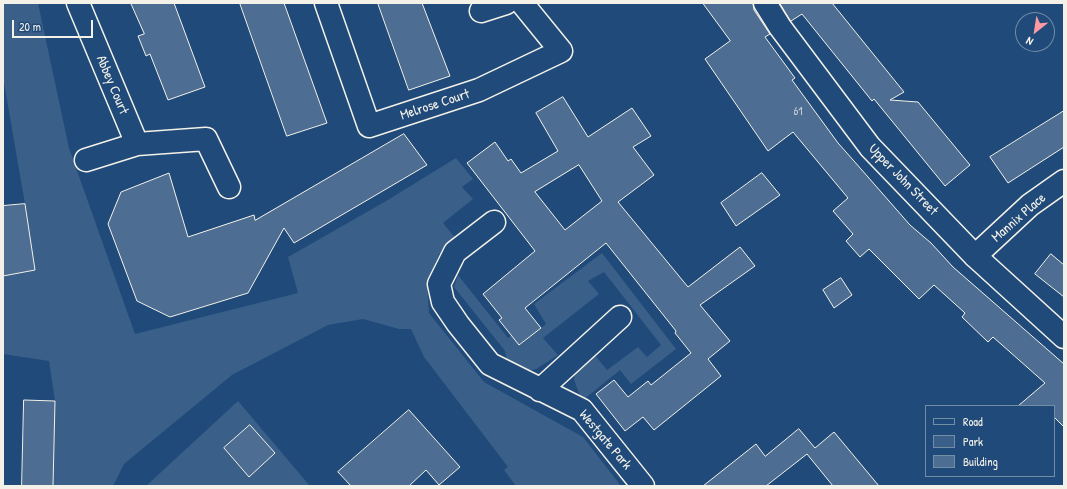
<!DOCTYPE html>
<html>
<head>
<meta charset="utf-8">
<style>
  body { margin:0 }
  #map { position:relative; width:1067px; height:489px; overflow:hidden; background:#1f4a7a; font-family:"Patrick Hand",sans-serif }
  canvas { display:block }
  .frame { position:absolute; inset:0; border:4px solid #f4f1e8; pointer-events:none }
  .legend { position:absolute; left:925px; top:405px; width:130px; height:72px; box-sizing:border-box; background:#1f4a7a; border:1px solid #748da6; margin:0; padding:5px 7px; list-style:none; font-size:12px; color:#f4f1e8 }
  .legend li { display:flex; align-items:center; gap:8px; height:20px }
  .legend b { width:20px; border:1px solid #748da6 }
  .north { position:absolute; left:1015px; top:12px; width:40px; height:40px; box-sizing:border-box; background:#1f4a7a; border:1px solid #748da6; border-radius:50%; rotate:210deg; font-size:11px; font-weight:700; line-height:16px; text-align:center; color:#f4f1e8 }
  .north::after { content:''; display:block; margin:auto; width:14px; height:18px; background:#ff9aa2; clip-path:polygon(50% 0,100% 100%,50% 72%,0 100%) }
  .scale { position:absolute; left:12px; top:20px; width:81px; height:18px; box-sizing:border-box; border:2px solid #f4f1e8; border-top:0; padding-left:5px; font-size:12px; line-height:14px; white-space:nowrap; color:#f4f1e8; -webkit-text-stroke:3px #1f4a7a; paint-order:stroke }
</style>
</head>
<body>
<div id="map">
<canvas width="1067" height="489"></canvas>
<div class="frame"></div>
<ul class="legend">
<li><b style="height:5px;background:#1f4a7a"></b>Road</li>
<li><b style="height:11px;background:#3a5f88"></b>Park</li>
<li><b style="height:11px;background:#4d6e92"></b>Building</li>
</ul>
<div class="north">N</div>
<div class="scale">20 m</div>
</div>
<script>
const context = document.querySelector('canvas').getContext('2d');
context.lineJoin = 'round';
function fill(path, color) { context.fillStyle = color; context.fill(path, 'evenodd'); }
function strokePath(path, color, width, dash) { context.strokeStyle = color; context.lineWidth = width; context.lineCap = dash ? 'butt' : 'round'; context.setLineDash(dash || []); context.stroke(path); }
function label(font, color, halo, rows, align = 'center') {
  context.font = font + ' "Patrick Hand",sans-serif'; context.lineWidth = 3; context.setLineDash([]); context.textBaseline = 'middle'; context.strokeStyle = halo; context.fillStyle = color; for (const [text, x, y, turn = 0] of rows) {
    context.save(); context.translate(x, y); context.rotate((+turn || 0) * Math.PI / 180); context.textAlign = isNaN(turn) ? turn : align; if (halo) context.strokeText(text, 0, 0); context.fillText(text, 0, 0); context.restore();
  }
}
const green = new Path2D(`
  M3,3H38L69,148L135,334L298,293L288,257L386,201L456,158L473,179L462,187L473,199L443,223L457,240L439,254L427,282L429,313L484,382L583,437L621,486H516L504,470L508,467L424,357L411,329H399L363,319L328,325L232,375L124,464L113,486H53L55,401L49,361L3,354V276L35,270L25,204L3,77Z
  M602,253L676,349L631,384L620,370L582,401L574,380L575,368L594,354L607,370L638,347L647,357L661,345L604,272L588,281L599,294L543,338L558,355L536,369L523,372L507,364L505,351L454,287L458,275L508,338L512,335L520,345L546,324L534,304Z
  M238,401L310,486H146Z`);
const building = new Path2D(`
  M131,3H174L205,87L168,100L150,54L146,56L138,36L144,34Z
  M240,3H284L327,123L287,136Z
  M378,3H422L450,76L409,90Z
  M703,3H753L754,10L770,34L765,37L795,78L792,80L838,143L854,161L910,225L931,243L953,267L1064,364V427L1054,417V406H1018L1045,383L993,337L988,342L962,317L965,313L934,285L919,299L869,249L860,257L846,241L853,234L833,211L848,198L793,132L768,151L705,59L730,41Z
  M780,3H832L904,92L890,100L918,102L970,165L945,186L874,99L872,101L802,14L791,21Z
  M563,97L588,137L632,108L651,136L633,147L654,175L618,202L688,287L740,247L755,266L700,305L730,341L708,359L721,376L654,430L643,417L625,431L596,394L614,380L628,397L648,381L651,385L691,353L675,333L676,331L606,243L525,308L541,328L519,345L499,320L502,318L483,294L535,251L467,163L495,142L508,161L511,159L521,173L558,151L536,113ZM579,165L602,201L565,230L535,192Z
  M1064,111V147L1008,183L990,157Z
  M404,134L427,165L294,243L284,228L248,293L170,317L137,301L108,224L121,192L169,173L188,237L254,215L255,220Z
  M762,173L780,195L736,226L721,203Z
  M25,204L35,270L3,276V206Z
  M1051,254L1064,265V297L1035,274Z
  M841,278L852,295L834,308L823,290Z
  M24,400L55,401L53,486H22Z
  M409,410L460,467L439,485L426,470L409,486H351L338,472Z
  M250,425L275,453L249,477L224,448Z
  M799,429L815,448L834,432L879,486H833L807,454L766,486H703L756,444L765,456Z`);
const street = new Path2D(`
  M78,3L137,144L206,139L229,187
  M326,3L369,126L479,90L561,51L522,3
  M481,11L506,3
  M86,160L137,144
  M494,222L455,252L439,284L443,302L458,324L490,364L582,410L643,486
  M975,256L1030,205L1064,181
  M540,390L620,317`);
const secondary = new Path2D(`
  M765,3L780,27L870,147L975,256L1064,337`);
const numberNames = [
  ["61",798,112]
];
const streetNames = [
  ["Abbey Court",112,85,67],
  ["Melrose Court",435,105,-18],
  ["Upper John Street",903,180,46],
  ["Mannix Place",1019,218,-41],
  ["Westgate Park",605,440,50]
];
fill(green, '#3a5f88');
fill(building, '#4d6e92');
strokePath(building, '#f4f1e8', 1);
strokePath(street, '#f4f1e8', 25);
strokePath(secondary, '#f4f1e8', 25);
strokePath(street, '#1f4a7a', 22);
strokePath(secondary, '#1f4a7a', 22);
label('12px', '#cad0d2', null, numberNames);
label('14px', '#f4f1e8', '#1f4a7a', streetNames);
</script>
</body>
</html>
